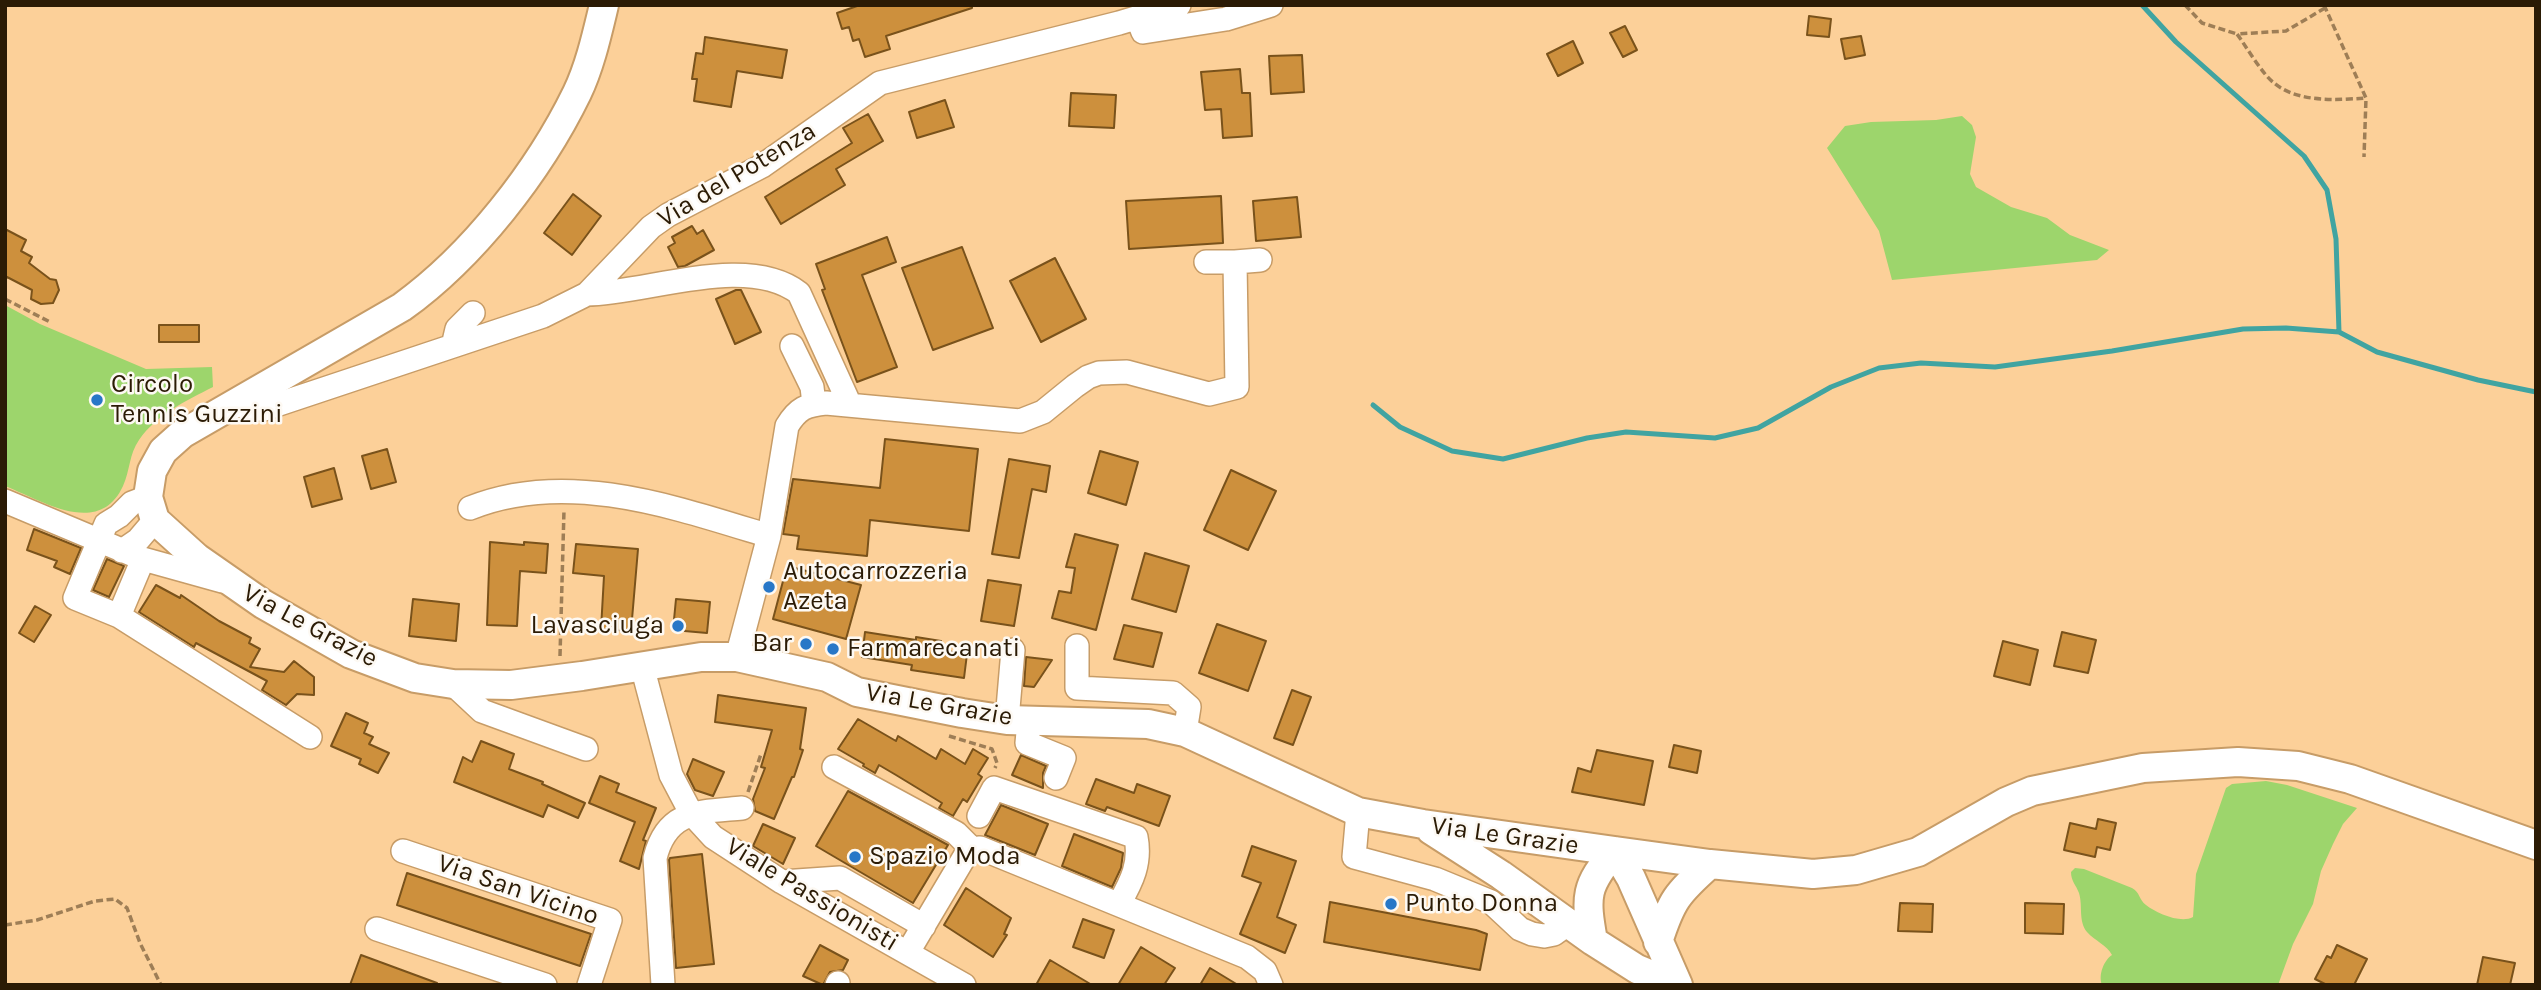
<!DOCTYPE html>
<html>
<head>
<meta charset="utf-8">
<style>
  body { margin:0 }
  #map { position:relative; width:2541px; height:990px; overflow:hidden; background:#fcd099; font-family:Karla,sans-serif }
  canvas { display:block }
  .frame { position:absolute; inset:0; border:7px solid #2b1b05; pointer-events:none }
</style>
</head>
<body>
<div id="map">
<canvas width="2541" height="990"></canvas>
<div class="frame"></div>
</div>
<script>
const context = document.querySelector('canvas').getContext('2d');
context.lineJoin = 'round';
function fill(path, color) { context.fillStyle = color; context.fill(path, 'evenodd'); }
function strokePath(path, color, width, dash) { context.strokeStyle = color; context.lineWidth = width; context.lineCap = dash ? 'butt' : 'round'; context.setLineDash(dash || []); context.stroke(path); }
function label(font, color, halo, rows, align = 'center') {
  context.font = font + ' Karla,sans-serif'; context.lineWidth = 5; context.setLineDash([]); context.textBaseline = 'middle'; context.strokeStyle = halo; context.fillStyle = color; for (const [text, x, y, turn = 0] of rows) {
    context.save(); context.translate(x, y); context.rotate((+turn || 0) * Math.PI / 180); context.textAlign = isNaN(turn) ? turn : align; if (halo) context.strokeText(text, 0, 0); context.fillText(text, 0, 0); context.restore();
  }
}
const green = new Path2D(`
  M1962,116L1972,125L1976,137L1970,174L1976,187L2011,207L2047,218L2070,235L2109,250L2097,260L1892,280L1879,231L1827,148L1845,126L1871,122L1936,120Z
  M5,305L40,324L146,369L212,367L213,387C186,401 157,414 139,440C129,454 130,471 123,486C99,538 43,501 5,486Z
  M2266,781L2287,785L2357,808L2343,824L2333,844L2321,871L2313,904L2293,944L2278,985H2102C2098,975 2104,960 2112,955C2107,945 2095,941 2087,932C2078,921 2083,906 2079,893C2076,885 2071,881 2071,872L2075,868L2084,869L2132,888C2140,892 2139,900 2146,905C2156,913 2181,924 2193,917L2196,874L2226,788L2232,784Z`);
const stream = new Path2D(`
  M2142,5L2176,42L2304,156L2327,190L2336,239L2339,332
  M1373,405L1400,427L1452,451L1503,459L1587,438L1626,432L1715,438L1758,428L1831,387L1879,368L1921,363L1995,367L2112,351L2243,329L2286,328L2339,332L2377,352L2478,380L2536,392`);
const building = new Path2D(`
  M860,5H972V8L886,36L890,49L865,57L859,39L853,41L849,27L842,29L837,13Z
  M1809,16L1831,19L1829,37L1807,35Z
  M1625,26L1637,50L1623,57L1610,33Z
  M1861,36L1865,55L1845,59L1841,39Z
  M705,37L787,50L782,78L737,71L731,107L694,101L697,79H692L696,53L703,54Z
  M1573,41L1583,63L1558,76L1547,54Z
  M1302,55L1304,92L1271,94L1269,56Z
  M1240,69L1242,93H1250L1252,136L1223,138L1221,109L1205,110L1201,72Z
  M1071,93L1116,95L1114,128L1069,126Z
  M945,100L954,127L917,138L909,112Z
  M868,114L883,141L836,169L845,185L781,224L765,197L852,143L843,128Z
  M573,194L601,216L572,255L544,233Z
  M1221,196L1223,243L1129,249L1126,201Z
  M1297,197L1301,237L1256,241L1253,201Z
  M692,226L697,234L703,230L714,250L685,266L678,267L668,247L675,243L672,237Z
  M5,229L26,240L21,251L32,257L29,263L50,279L56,280L59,290L53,303L41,304L31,299L32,290L7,277L5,281Z
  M887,237L896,262L862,275L897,367L857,382L822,290L825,289L816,264Z
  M962,247L993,328L933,350L902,268Z
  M1055,258L1086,319L1041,342L1010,281Z
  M736,290H741L761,332L735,344L716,299Z
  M159,325H199V342H159Z
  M885,439L978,449L969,531L870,520L867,556L797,549L799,536L783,534L793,479L880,488Z
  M387,449L396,482L371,489L362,456Z
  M1100,451L1138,462L1126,505L1088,493Z
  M1009,459L1050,466L1046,492L1032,489L1019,558L992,554Z
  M334,468L342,499L312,507L304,477Z
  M1231,470L1276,491L1248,550L1204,530Z
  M34,529L81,548L70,574L54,567L57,561L27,550Z
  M1075,534L1118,545L1096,630L1052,618L1059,591L1071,593L1075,568L1066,567Z
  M490,542L524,545V542L548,544L546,573L520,571L517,626L487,625Z
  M576,544L638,549L631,631L601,629L604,576L573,573Z
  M1145,553L1189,566L1176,612L1132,599Z
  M107,559L124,566L109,597L93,590Z
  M787,566L861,585L846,639L773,619Z
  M988,580L1021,585L1014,626L981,621Z
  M156,585L180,598L181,595L219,621L251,638L249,643L260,649L250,667L284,672L294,661L314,677V695L297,694L286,705L262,690L267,681L196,643L194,647L139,612Z
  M413,599L459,604L456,641L409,636Z
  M676,599L710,602L707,633L673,630Z
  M35,606L51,615L34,642L19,633Z
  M1217,624L1266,641L1248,691L1199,673Z
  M1124,625L1162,633L1153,667L1114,659Z
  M865,632L916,640V637L941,641L940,650L967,654L964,678L911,670L912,665L862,657Z
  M2062,632L2096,640L2088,673L2054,666Z
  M2003,641L2038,650L2030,685L1994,676Z
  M1026,657L1052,660L1034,687L1024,686Z
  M1292,690L1311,697L1293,745L1274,738Z
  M718,695L806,708L800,749L803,750L794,777H792L774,819L755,811L753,799L765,768L761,767L772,730L715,722Z
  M346,713L368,723L364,733L373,737L369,744L389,753L378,773L359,764L361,759L331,746Z
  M858,719L896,741L898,736L936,759L941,749L965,764L973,749L988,758L978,774L982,777L967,802L963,799L953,816L939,808L942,803L896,775L879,765L875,773L863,766L864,764L838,749Z
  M481,741L514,754L509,769L543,782L542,784L585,803L578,818L548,805L543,817L454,782L463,757L472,762Z
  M1674,745L1701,751L1697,773L1669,767Z
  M1597,750L1653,761L1644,805L1572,792L1578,768L1591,772Z
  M1021,755L1046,766L1043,773V788L1012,775Z
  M693,759L724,772L713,796L695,790L687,774Z
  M600,776L619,784L616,792L656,808L643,840L646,841L639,869L620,861L635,822L589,803Z
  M1096,779L1134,793L1137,784L1170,796L1159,826L1107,807L1105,811L1086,804Z
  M848,791L948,845L913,903L816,846Z
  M1001,805L1048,824L1035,855L985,835Z
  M2098,819L2116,823L2110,850L2097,847L2095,857L2064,850L2070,823L2096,829Z
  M763,824L795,838L783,864L753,846Z
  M1074,834L1123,853L1121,868L1112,887L1062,866Z
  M1252,846L1296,861L1277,917L1296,925L1285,953L1240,934L1261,883L1242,876Z
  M702,854L714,964L676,968L669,860L670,858Z
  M407,873L591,934L580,966L397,905Z
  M966,888L1011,918L1004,934L1007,935L993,957L944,925Z
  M1330,902L1476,930L1487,934L1480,970L1324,942Z
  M1900,903L1933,904L1932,932L1898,931Z
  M2025,903L2064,904L2063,934L2025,933Z
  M1083,919L1114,930L1104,958L1073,947Z
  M820,945L848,960L843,970L830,972L823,985L803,976Z
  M2337,945L2367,959L2354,985H2327L2315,979L2327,956L2331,958Z
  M1141,947L1175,968L1164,985H1118Z
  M361,955L437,983V985H350Z
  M2483,957L2515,963L2510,985H2477Z
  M1050,960L1092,985H1036Z
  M1210,968L1238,985H1200Z`);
const path = new Path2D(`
  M2185,5L2202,23L2237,34
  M2324,5L2366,98L2364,157
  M2325,8L2286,31L2237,34C2246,46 2262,74 2274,83C2298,103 2337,100 2366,98
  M5,299L50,322
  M560,656L564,510
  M949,736L992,749L997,763L995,768
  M748,792L761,754
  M5,925L37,920L95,901L115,899L127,908L140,943L161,985`);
const minor = new Path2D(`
  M1138,19L1143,32L1226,19L1271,5
  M1235,262L1260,260
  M587,294C648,293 747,253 799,293L850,405
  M453,346L457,329L473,313
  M792,346L812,387L814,404
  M238,402C246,409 254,409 264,409L543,316L587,294L651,227L668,215L762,166L880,83L1119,23L1179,5
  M148,497L132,503L119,516L106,524L75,598L119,616L310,737
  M5,501L143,559L222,581
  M470,508C567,469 674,507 769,536
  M122,551L138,540L155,520
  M119,616L143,559
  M1077,646V688L1173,693L1189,707L1185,732
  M737,657L769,536L787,426C798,408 806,405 826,403L1020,421L1043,412L1075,386L1088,377L1099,373L1127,372L1209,394L1237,387L1235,262H1206
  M642,666L671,775L691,813L713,837L782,882L964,985
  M453,684L482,711L586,749
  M1007,720L1013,650
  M1029,721L1027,743L1064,758L1056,778
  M834,767L956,833L972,849
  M1358,812L1354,857L1435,879L1491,902L1520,929L1532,934L1544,936L1554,934L1568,924
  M979,816L994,788L1136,837C1141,863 1132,881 1119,904
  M403,851L610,920L589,985
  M782,882L840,878L924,926
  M377,929L545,985
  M908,952L965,856L972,849L980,848L1247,957L1265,971L1271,985
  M663,985L655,858C667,809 701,812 742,808
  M837,985L838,983`);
const major = new Path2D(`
  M604,5C597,34 590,66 577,93C539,171 473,256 402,307L182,434L163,451L152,471L148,497L155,520L197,558L263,604L351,654L415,678L453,684L511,685L582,676L701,657H737L827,677L857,692L962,713L1007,720L1148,724L1185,732L1358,812L1423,824L1615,851L1710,864L1813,874L1856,870L1918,852L2006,802L2032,791L2143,768L2238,762L2298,766L2350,779L2536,845
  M1431,830L1501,875L1593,941L1637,969L1675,985
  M1615,851L1631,878L1678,985
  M1593,941C1585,896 1585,886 1615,851
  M1658,942C1671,901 1677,893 1710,864`);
const markers = [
  [97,400,7,"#2877c7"],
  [769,587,7,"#2877c7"],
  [678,626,7,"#2877c7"],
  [806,644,7,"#2877c7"],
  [833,649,7,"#2877c7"],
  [855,857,7,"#2877c7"],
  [1391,904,7,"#2877c7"]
];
const streetNames = [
  ["Via del Potenza",737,175,-31],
  ["Via Le Grazie",310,626,28],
  ["Via Le Grazie",939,705,10],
  ["Via Le Grazie",1505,836,8],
  ["Via San Vicino",518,890,19],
  ["Viale Passionisti",812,895,31]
];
const poiNames = [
  ["Circolo",111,385],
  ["Tennis Guzzini",111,415],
  ["Autocarrozzeria",783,572],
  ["Azeta",783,602],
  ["Lavasciuga",664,626,"right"],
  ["Bar",792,644,"right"],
  ["Farmarecanati",847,649],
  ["Spazio Moda",869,857],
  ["Punto Donna",1405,904]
];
fill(green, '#9dd56c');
strokePath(stream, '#40a4a1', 5);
fill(building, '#cd903d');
strokePath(building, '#79521b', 2);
strokePath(minor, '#c79c67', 26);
strokePath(major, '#c79c67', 32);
strokePath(path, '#9e7e56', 3.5, [7, 3.5]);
strokePath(minor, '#fff', 23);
strokePath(major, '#fff', 28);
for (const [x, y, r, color] of markers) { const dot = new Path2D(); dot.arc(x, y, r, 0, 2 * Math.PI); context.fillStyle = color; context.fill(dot); strokePath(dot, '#fdf9f3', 2.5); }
label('26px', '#2b1b05', '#fdf9f3', streetNames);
label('26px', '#2b1b05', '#fdf9f3', poiNames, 'left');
</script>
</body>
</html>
